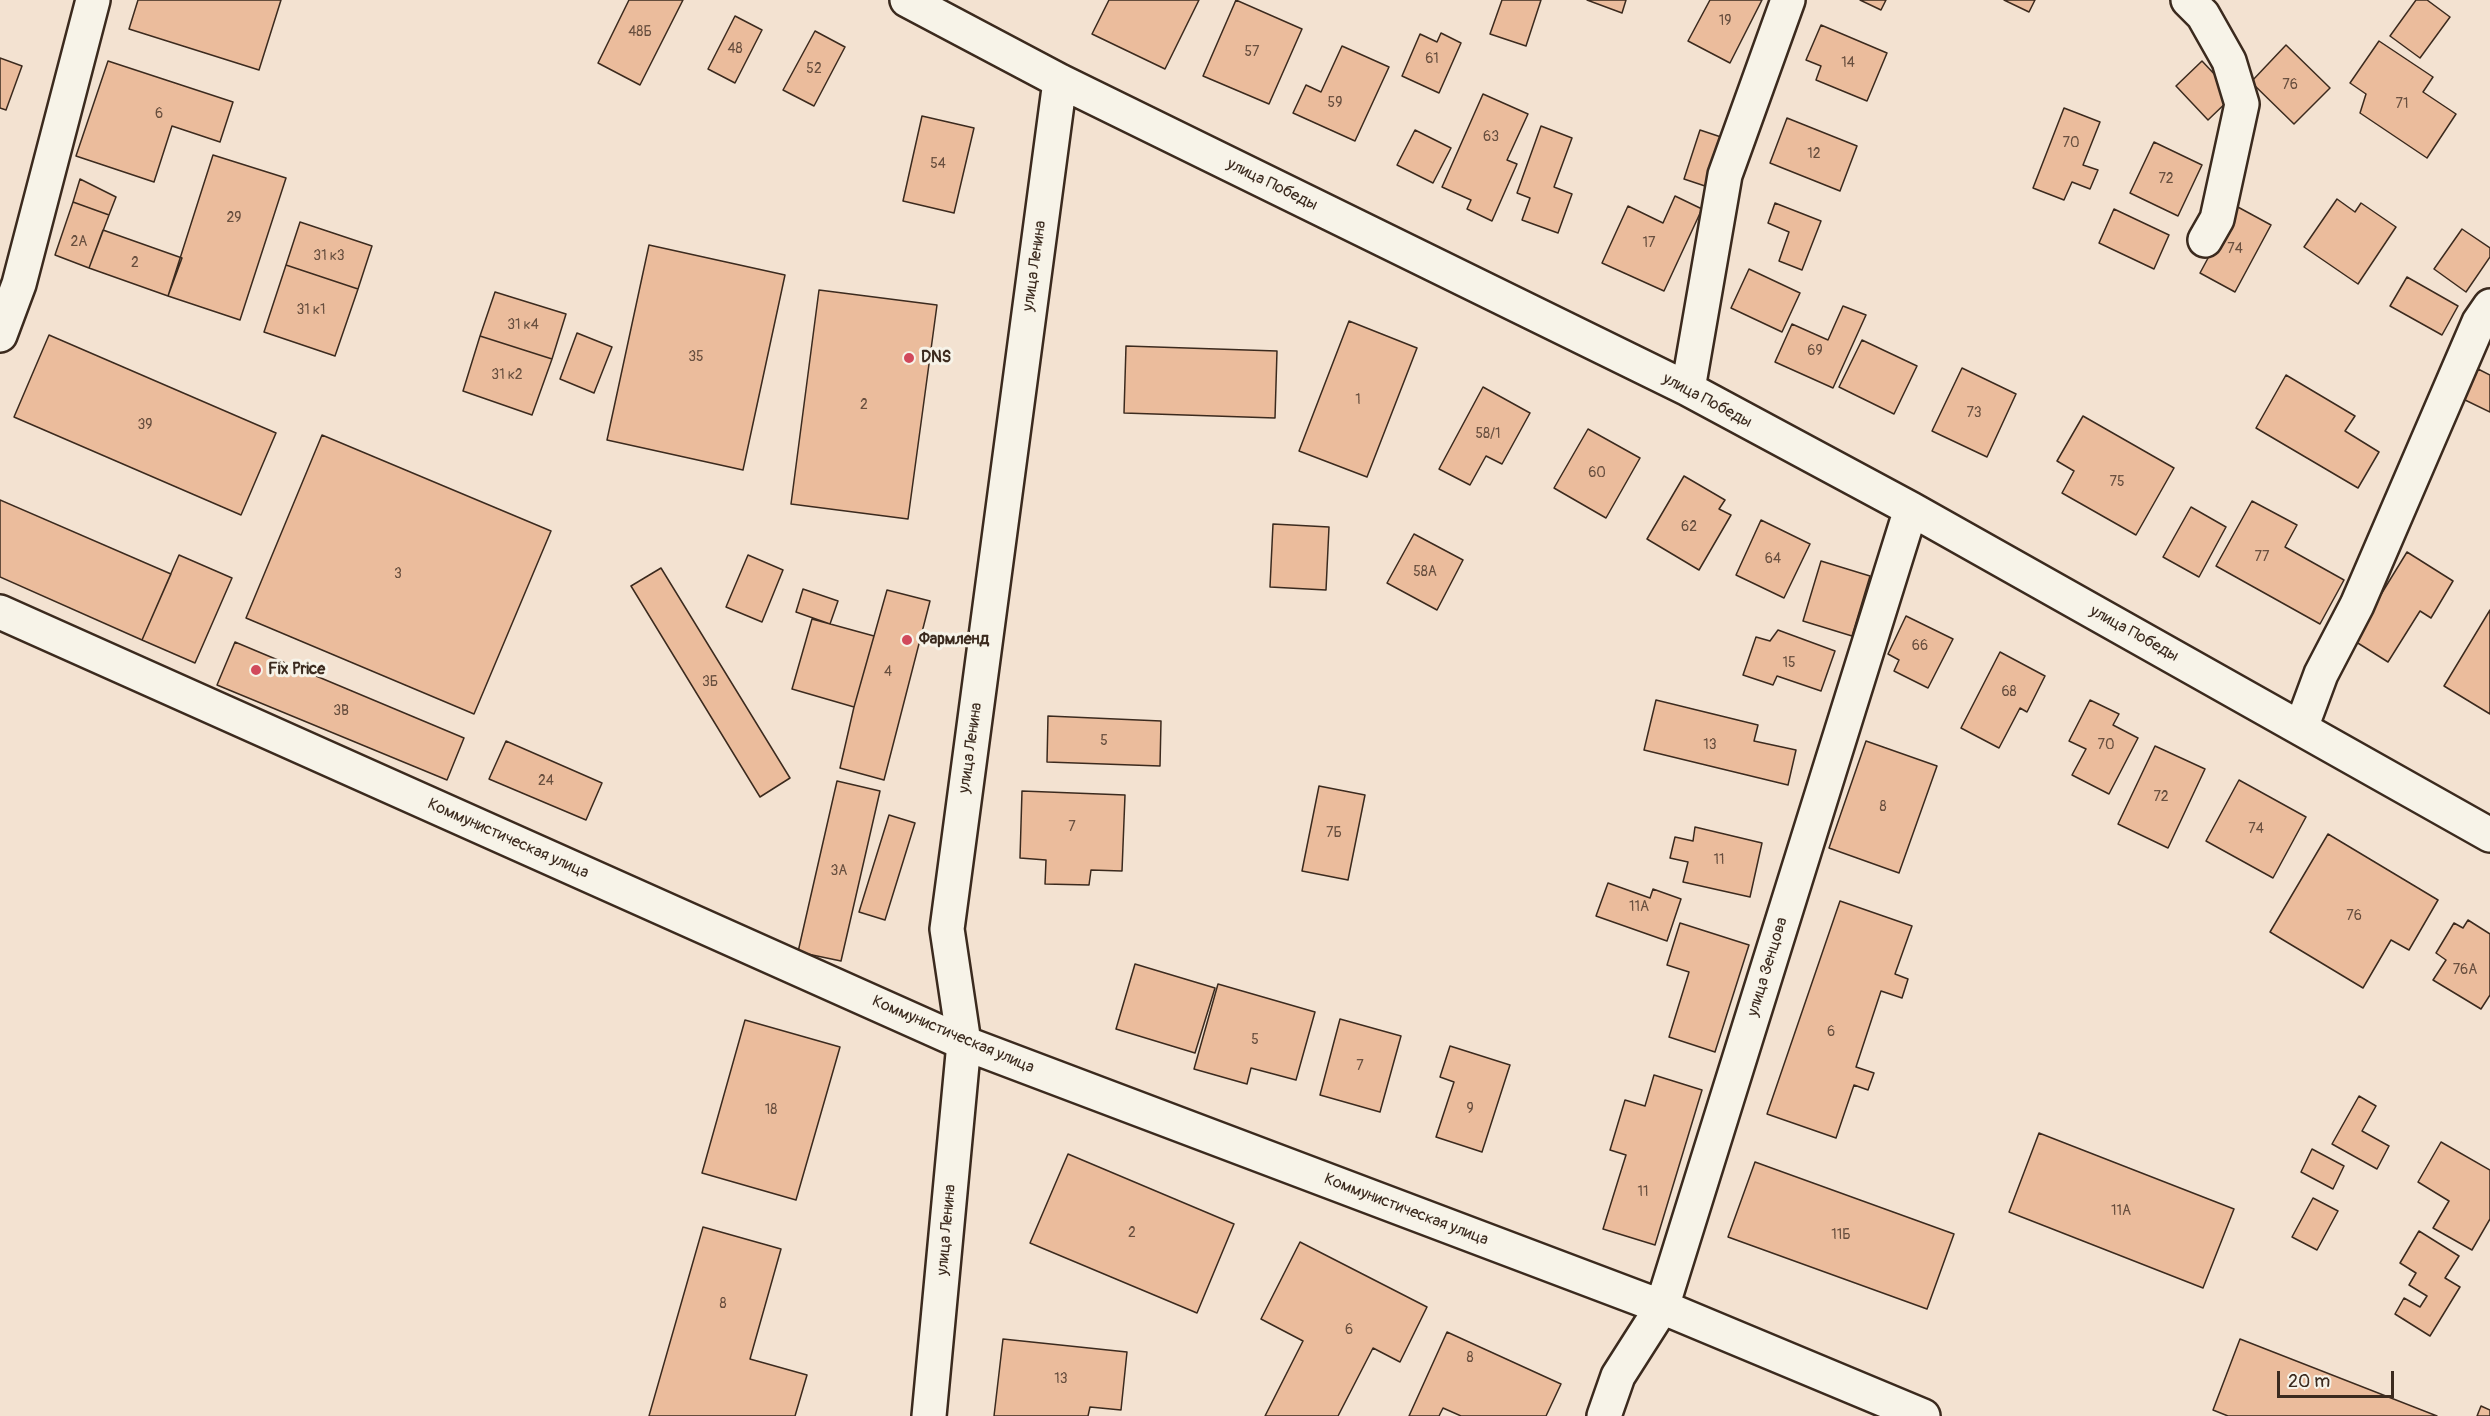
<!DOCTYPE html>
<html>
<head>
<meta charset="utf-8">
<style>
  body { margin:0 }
  #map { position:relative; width:2490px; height:1416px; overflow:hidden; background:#f3e2d1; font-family:Pangolin,sans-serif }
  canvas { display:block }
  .scale { position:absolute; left:2277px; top:1371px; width:117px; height:27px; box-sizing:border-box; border:3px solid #3b2a1e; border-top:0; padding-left:8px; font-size:18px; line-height:21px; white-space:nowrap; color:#3b2a1e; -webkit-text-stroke:4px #f7f3e8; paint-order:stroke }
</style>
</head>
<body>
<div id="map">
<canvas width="2490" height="1416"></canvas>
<div class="scale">20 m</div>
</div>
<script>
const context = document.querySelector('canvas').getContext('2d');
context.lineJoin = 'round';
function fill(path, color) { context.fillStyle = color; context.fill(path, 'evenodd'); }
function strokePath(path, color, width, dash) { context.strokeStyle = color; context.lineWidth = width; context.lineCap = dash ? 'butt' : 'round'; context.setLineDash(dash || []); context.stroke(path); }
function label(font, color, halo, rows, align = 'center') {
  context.font = font + ' Pangolin,sans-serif'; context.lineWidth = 6; context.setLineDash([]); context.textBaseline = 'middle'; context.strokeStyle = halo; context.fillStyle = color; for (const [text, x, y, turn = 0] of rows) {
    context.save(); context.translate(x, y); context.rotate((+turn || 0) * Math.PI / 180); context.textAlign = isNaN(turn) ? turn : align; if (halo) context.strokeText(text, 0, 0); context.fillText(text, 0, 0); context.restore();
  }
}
const building = new Path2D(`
  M138,0H281L259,70L129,29Z
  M629,0H683L640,85L598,63Z
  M1109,0H1199L1165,69L1092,34Z
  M1236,0L1302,29L1269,104L1203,76Z
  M1502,0H1541L1526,46L1490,34Z
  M1587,0H1626L1622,13Z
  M1710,0H1762L1730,63L1688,41Z
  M1860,0H1886L1881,10Z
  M2004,0H2035L2029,12Z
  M2416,0H2427L2450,17L2420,58L2390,36Z
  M735,16L762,30L735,83L708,69Z
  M1821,25L1887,53L1867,101L1816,80L1821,66L1806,60Z
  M815,31L845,47L814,106L783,90Z
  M1441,33L1461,43L1439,93L1402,76L1420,34L1437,42Z
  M2379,41L2433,77L2423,92L2456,114L2427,158L2360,113L2366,94L2350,83Z
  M2286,45L2330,88L2294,124L2251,82Z
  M1342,46L1389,67L1355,141L1293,113L1306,85L1321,92Z
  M0,58L22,66L6,110L0,108Z
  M108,61L233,102L220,142L172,126L154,182L76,156Z
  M2202,61L2234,95L2208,120L2176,86Z
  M1483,94L1528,114L1507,160L1517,164L1492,221L1467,209L1471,200L1442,187Z
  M2064,108L2100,122L2083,165L2098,170L2090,189L2072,182L2064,200L2033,188Z
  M922,116L974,128L954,213L903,201Z
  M1787,118L1857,146L1840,191L1770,163Z
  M1541,126L1572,138L1554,187L1572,194L1558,233L1522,220L1530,198L1517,193Z
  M1415,130L1451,148L1433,183L1397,165Z
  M1700,130L1721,137L1705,186L1684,179Z
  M2154,142L2202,165L2178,216L2130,193Z
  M213,155L286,178L240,320L168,296Z
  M80,179L116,197L109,215L73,202Z
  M1675,196L1702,209L1664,291L1602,263L1628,206L1663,223Z
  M2337,199L2355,212L2361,203L2396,227L2358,284L2304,247Z
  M73,202L109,215L89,268L55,255Z
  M1775,203L1821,221L1802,270L1779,261L1789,232L1768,223Z
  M2236,206L2271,225L2235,292L2200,273Z
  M2114,209L2169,235L2154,269L2099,243Z
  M300,222L372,246L358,289L286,265Z
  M2462,229L2490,248V257L2466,292L2434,269Z
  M103,230L182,258L168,296L89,268Z
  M649,245L785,275L743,470L607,440Z
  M286,265L358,289L335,356L264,332Z
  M1749,269L1800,293L1782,332L1731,308Z
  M2407,277L2458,306L2442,335L2390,306Z
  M819,290L937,305L908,519L791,504Z
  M495,292L566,314L552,359L480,336Z
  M1843,306L1866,315L1833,388L1775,362L1792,324L1828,340Z
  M1349,321L1417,348L1367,477L1299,451Z
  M577,333L612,347L594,393L560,379Z
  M49,335L276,433L241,515L14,417Z
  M480,336L552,359L532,415L463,391Z
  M1862,340L1917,366L1894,414L1839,387Z
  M1126,346L1277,351L1275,418L1124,413Z
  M1962,368L2016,394L1987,457L1932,431Z
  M2478,369L2490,375V412L2463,399Z
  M2286,375L2355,416L2345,431L2379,452L2358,488L2256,428Z
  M1483,387L1530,413L1502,464L1486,456L1470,485L1439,469Z
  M2083,416L2174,468L2136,535L2062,493L2074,471L2057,461Z
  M1588,429L1640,458L1606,518L1554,488Z
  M322,435L551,531L474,714L246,618Z
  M1684,476L1725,500L1719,509L1731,515L1699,570L1647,539Z
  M0,500L171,574L142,640L0,577Z
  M2252,501L2297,525L2285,547L2344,580L2320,624L2216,566Z
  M2191,507L2226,527L2199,577L2163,557Z
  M1761,520L1810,544L1784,598L1736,575Z
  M1273,524L1329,527L1326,590L1270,587Z
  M1414,534L1463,560L1437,610L1387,583Z
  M2407,552L2453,581L2431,618L2420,611L2388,662L2353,640Z
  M179,555L232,578L195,663L142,640Z
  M748,555L783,570L762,622L726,607Z
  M1821,561L1870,576L1852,636L1803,621Z
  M661,568L790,778L760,797L631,586Z
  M803,589L838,601L830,624L796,612Z
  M887,590L930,601L884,780L840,768L854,707Z
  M2490,610V714L2444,686Z
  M1906,616L1953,639L1928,688L1894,671L1899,660L1888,654Z
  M812,619L874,636L854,707L792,689Z
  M1778,630L1835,651L1821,691L1777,676L1773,685L1743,675L1756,637L1770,641Z
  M235,642L464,738L447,780L217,685Z
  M2000,652L2045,676L2027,712L2020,708L1999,748L1961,728Z
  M1656,700L1758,725L1754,741L1796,750L1788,785L1644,750Z
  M2090,700L2119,714L2113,725L2138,738L2109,794L2072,775L2086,749L2069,741Z
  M1048,716L1161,721L1160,766L1047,762Z
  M506,741L602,783L586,820L489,779Z
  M1866,741L1937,766L1899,873L1829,848Z
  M2155,746L2205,769L2168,848L2118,824Z
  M2239,780L2306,817L2273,878L2206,841Z
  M837,781L880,791L841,961L798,952Z
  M1319,786L1365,795L1348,880L1302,871Z
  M1022,791L1125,795L1122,871L1091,870L1089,885L1045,884L1046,860L1020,858Z
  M889,815L915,823L885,920L859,912Z
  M1695,827L1762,843L1750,897L1683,882L1688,862L1670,858L1675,837L1693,841Z
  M2328,834L2438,900L2409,950L2391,940L2363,988L2270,932Z
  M1608,883L1650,898L1653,889L1681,899L1667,941L1596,916Z
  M1840,901L1912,926L1895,974L1908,979L1902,998L1881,991L1856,1067L1874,1073L1868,1090L1854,1085L1836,1138L1767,1114Z
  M2468,920L2490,934V995L2481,1009L2433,980L2446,960L2436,953L2454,923L2463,928Z
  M1680,923L1749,945L1715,1052L1669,1037L1689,972L1667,965Z
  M1135,964L1215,988L1195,1053L1116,1029Z
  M1218,984L1315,1012L1296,1080L1251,1068L1247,1084L1194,1069Z
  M1340,1019L1401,1036L1380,1112L1320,1095Z
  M745,1020L840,1047L796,1200L702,1173Z
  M1450,1046L1510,1065L1482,1152L1436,1137L1454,1082L1440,1077Z
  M1654,1075L1702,1090L1655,1245L1603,1229L1626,1155L1610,1150L1625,1100L1645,1106Z
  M2359,1096L2376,1106L2362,1131L2389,1146L2377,1169L2332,1144Z
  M2039,1133L2234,1209L2203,1288L2009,1212Z
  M2441,1142L2490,1170V1219L2472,1250L2433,1228L2449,1201L2418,1182Z
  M2312,1149L2344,1166L2333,1189L2301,1172Z
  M1068,1154L1234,1224L1197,1313L1030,1243Z
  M1755,1162L1954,1234L1927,1309L1728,1237Z
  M2313,1198L2338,1211L2317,1250L2292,1237Z
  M703,1227L781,1249L750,1359L807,1375L795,1416H649Z
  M2419,1231L2459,1256L2445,1278L2460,1287L2430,1336L2395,1314L2404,1298L2420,1307L2427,1296L2409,1285L2416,1273L2400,1263Z
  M1300,1242L1427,1307L1400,1362L1373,1348L1338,1416H1265L1303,1341L1261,1319Z
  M1447,1332L1561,1384L1546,1416H1461L1443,1408L1439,1416H1409Z
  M1003,1339L1127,1352L1121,1410L1090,1407L1088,1416H994Z
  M2240,1339L2437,1416H2228L2213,1410Z
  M2481,1406L2490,1410V1416H2477Z`);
const pedestrian = new Path2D(`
  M0,612L964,1043`);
const minor = new Path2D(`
  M907,0L1060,81L1688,389L1911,509L2490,835
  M2188,0L2203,15L2229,61L2242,104L2217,219L2205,240
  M0,335L19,284L93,0
  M1688,389L1725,175L1788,0
  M2301,728L2321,674L2357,605L2479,322L2490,306
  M964,1043L1662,1307L1923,1416
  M929,1416L964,1043L947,929L1060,81
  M1604,1416L1618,1376L1662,1307L1911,509`);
const markers = [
  [909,358,6,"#d1495b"],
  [907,640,6,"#d1495b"],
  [256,670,6,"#d1495b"]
];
const numberNames = [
  ["19",1725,21],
  ["48Б",640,32],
  ["48",735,49],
  ["57",1252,52],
  ["61",1432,59],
  ["14",1848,63],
  ["52",814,69],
  ["76",2290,85],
  ["59",1335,103],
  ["71",2402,104],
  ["6",159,114],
  ["63",1491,137],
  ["70",2071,143],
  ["12",1814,154],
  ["54",938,164],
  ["72",2166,179],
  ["29",234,218],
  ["2А",79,242],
  ["17",1649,243],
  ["74",2235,249],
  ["31 к3",329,256],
  ["2",135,263],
  ["31 к1",311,310],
  ["31 к4",523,325],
  ["69",1815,351],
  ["35",696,357],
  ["31 к2",507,375],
  ["1",1358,400],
  ["2",864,405],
  ["73",1974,413],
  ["39",145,425],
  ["58/1",1488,434],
  ["60",1597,473],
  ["75",2117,482],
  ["62",1689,527],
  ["77",2262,557],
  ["64",1773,559],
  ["58А",1425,572],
  ["3",398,574],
  ["66",1920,646],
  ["15",1789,663],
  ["4",888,672],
  ["3Б",710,682],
  ["68",2009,692],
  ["3В",341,711],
  ["5",1104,741],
  ["13",1710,745],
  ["70",2106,745],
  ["24",546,781],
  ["72",2161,797],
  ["8",1883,807],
  ["7",1072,827],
  ["74",2256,829],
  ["7Б",1334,833],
  ["11",1719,860],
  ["3А",839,871],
  ["11А",1639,907],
  ["76",2354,916],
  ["76А",2465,970],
  ["6",1831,1032],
  ["5",1255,1040],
  ["7",1360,1066],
  ["9",1470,1109],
  ["18",771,1110],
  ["11",1643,1192],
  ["11А",2121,1211],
  ["2",1132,1233],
  ["11Б",1841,1235],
  ["8",723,1304],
  ["6",1349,1330],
  ["8",1470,1358],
  ["13",1061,1379]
];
const streetNames = [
  ["улица Победы",1272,185,26],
  ["улица Ленина",1035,266,-82],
  ["улица Победы",1707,401,28],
  ["улица Победы",2134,634,29],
  ["улица Ленина",971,748,-82],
  ["Коммунистическая улица",508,839,24],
  ["улица Зенцова",1768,967,-73],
  ["Коммунистическая улица",953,1035,23],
  ["Коммунистическая улица",1406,1210,21],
  ["улица Ленина",947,1230,-85]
];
const poiNames = [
  ["DNS",921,358],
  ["Фармленд",919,640],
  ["Fix Price",268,670]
];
fill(building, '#ebbc9c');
strokePath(building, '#3b2a1e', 1.5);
strokePath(pedestrian, '#3b2a1e', 38);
strokePath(minor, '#3b2a1e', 38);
strokePath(pedestrian, '#f7f3e8', 33);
strokePath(minor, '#f7f3e8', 33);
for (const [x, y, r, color] of markers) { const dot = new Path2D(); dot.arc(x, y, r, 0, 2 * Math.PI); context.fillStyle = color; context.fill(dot); strokePath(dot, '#f7f3e8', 2); }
label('14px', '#674e3e', null, numberNames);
label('16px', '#3b2a1e', '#f7f3e8', streetNames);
label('bold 16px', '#3b2a1e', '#f7f3e8', poiNames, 'left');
</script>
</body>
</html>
